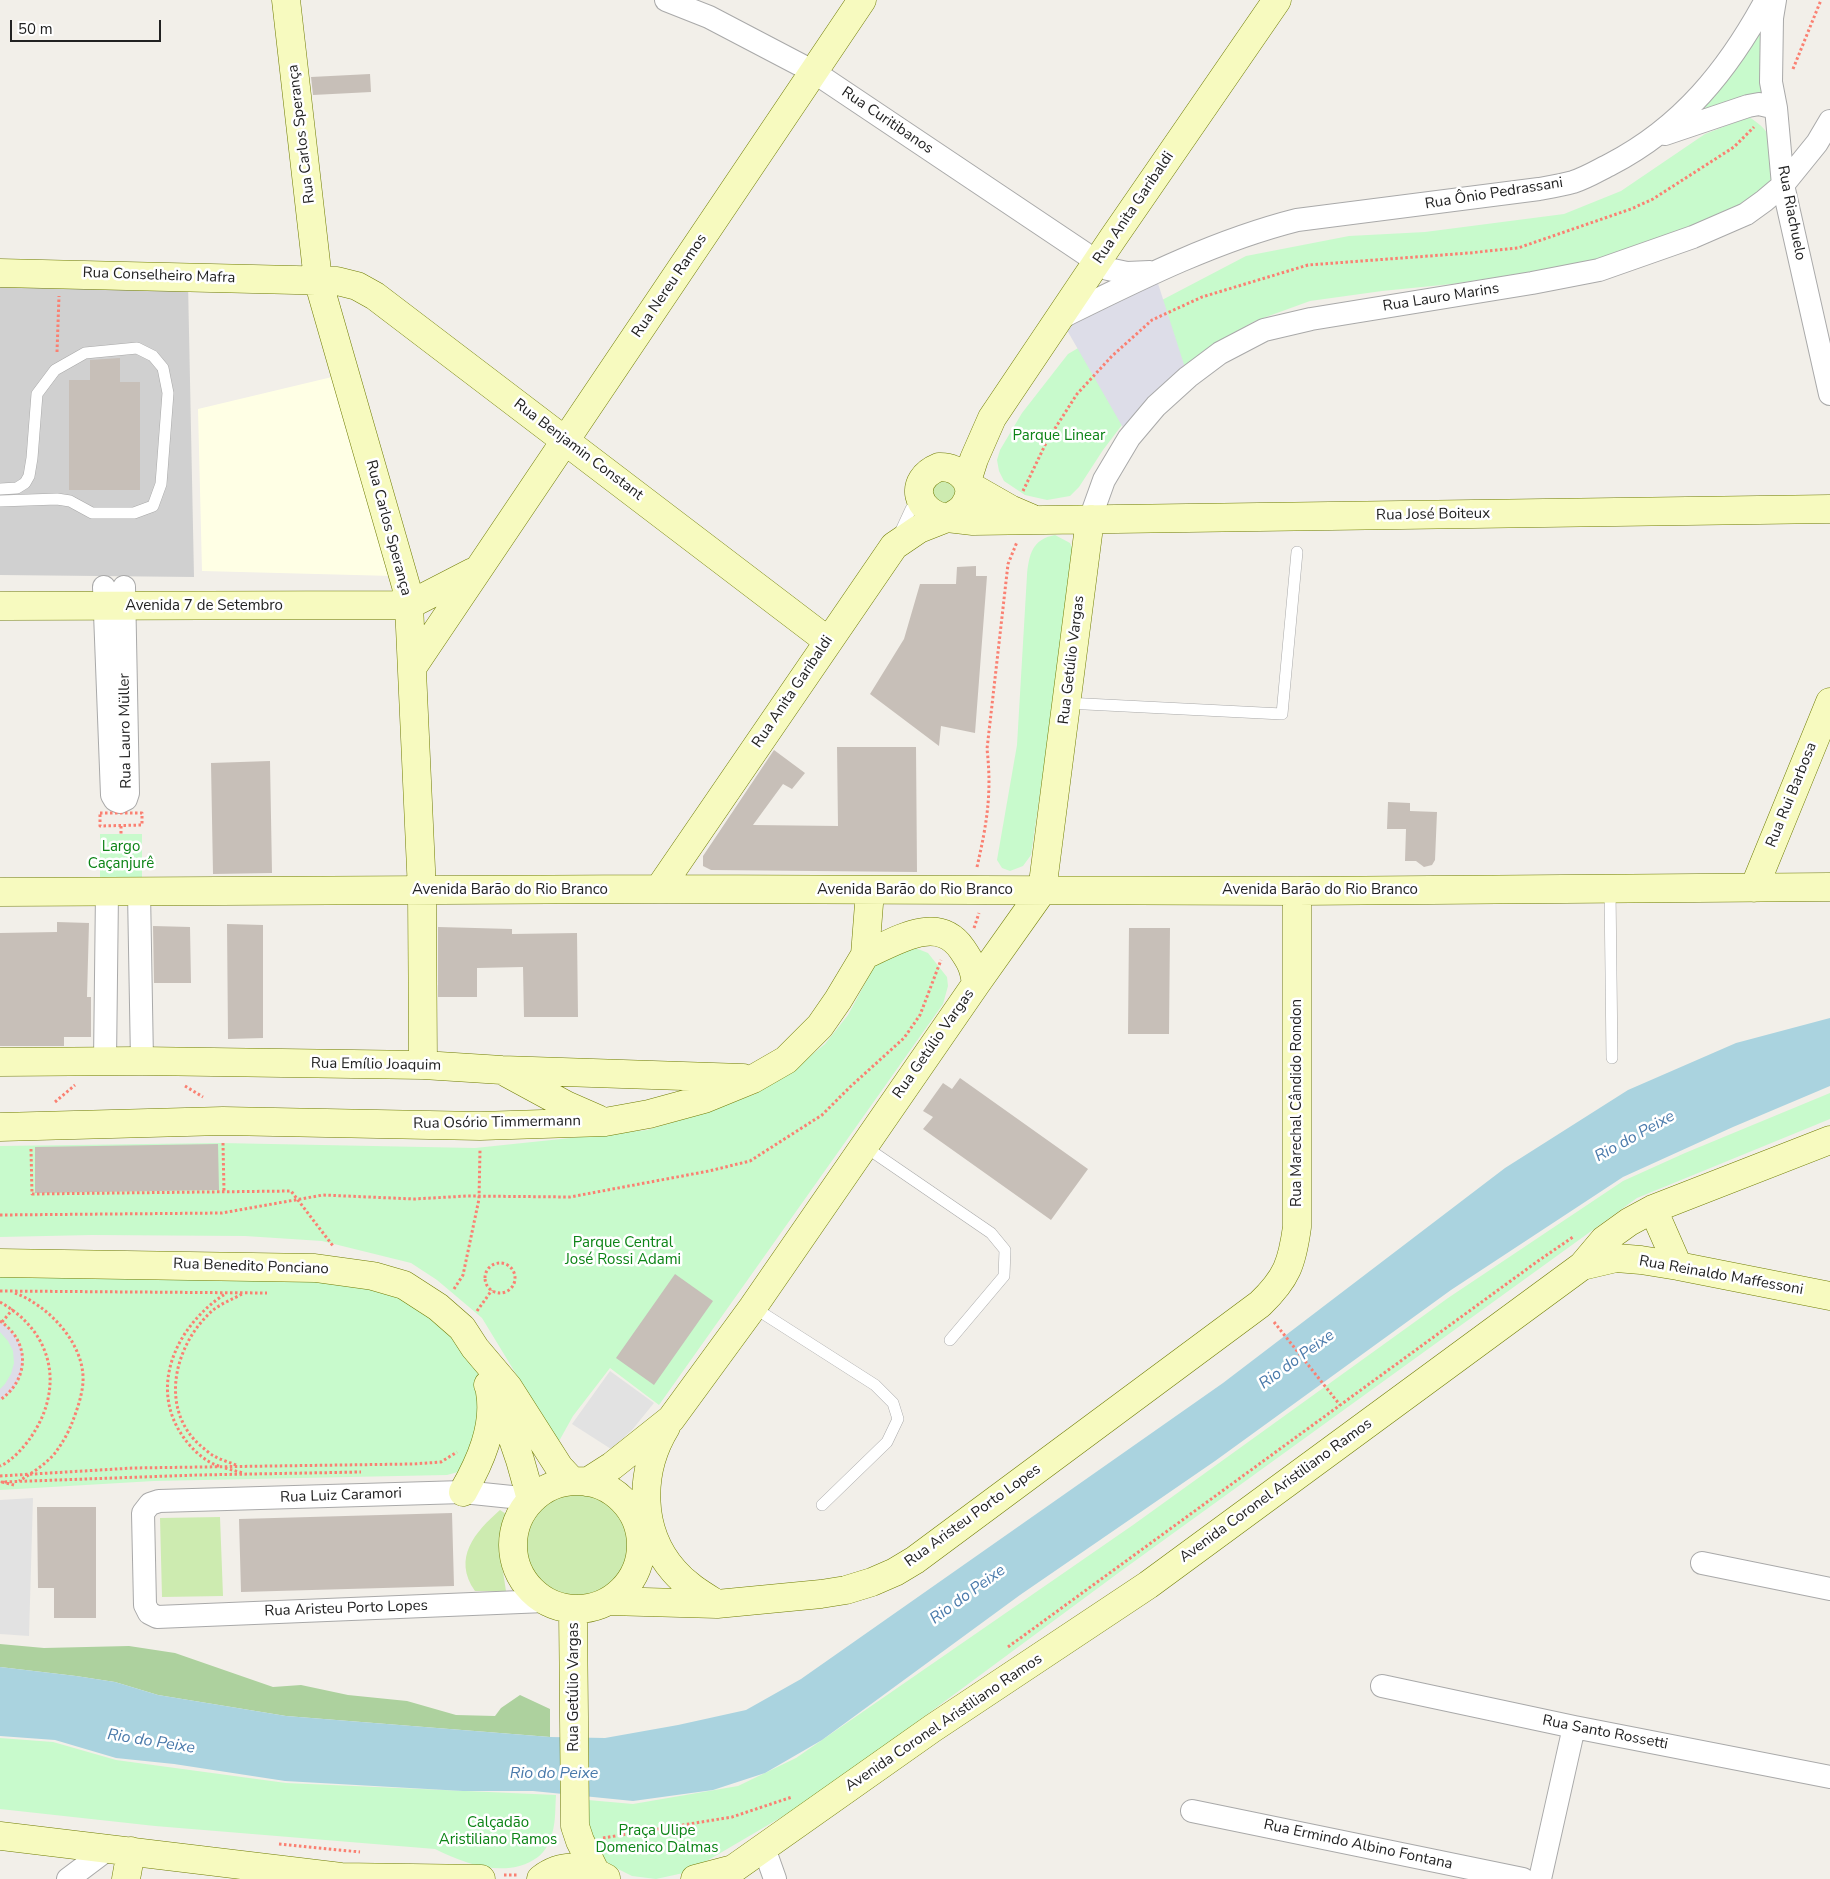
<!DOCTYPE html>
<html>
<head>
<meta charset="utf-8">
<style>
  body { margin:0 }
  #map { position:relative; width:1830px; height:1879px; overflow:hidden; background:#f2efe9; font-family:"Nunito Sans",sans-serif }
  canvas { display:block }
  .scale { position:absolute; left:10px; top:20px; width:151px; height:22px; box-sizing:border-box; border:2px solid #222; border-top:0; padding-left:6px; font-size:15px; line-height:18px; white-space:nowrap; color:#222; -webkit-text-stroke:4px #fff; paint-order:stroke }
</style>
</head>
<body>
<div id="map">
<canvas width="1830" height="1879"></canvas>
<div class="scale">50 m</div>
</div>
<script>
const context = document.querySelector('canvas').getContext('2d');
context.lineJoin = 'round';
function fill(path, color) { context.fillStyle = color; context.fill(path, 'evenodd'); }
function strokePath(path, color, width, dash) { context.strokeStyle = color; context.lineWidth = width; context.lineCap = dash ? 'butt' : 'round'; context.setLineDash(dash || []); context.stroke(path); }
function label(font, color, halo, rows, align = 'center') {
  context.font = font + ' "Nunito Sans",sans-serif'; context.lineWidth = 5; context.setLineDash([]); context.textBaseline = 'middle'; context.strokeStyle = halo; context.fillStyle = color; for (const [text, x, y, turn = 0] of rows) {
    context.save(); context.translate(x, y); context.rotate((+turn || 0) * Math.PI / 180); context.textAlign = isNaN(turn) ? turn : align; if (halo) context.strokeText(text, 0, 0); context.fillText(text, 0, 0); context.restore();
  }
}
const education = new Path2D(`
  M332,377L393,576L202,571L198,409Z`);
const religious = new Path2D(`
  M0,283H188L194,577L0,575Z`);
const grass = new Path2D(`
  M942,478L956,485V497L947,504H942L933,496V487Z
  M526 1544a51 51 0 1 1 102 0a51 51 0 1 1-102 0Z
  M500,1510L506,1514L501,1559L506,1591H475C452,1558 475,1532 500,1510Z
  M220,1517L223,1596L162,1597L160,1518Z`);
const forest = new Path2D(`
  M0,1644L44,1648L129,1646L175,1653L273,1687L301,1685L348,1695L407,1701L456,1715L495,1716L501,1708L520,1695L550,1709V1737L286,1716L158,1695L115,1682L76,1676L0,1667Z`);
const park = new Path2D(`
  M1766,16L1767,99L1686,120Z
  M1749,117C1775,133 1773,146 1780,173L1748,202L1723,214L1597,262L1452,284L1382,291L1310,301L1255,321L1219,341L1173,374L1125,421L1103,450L1079,487L1070,496L1047,500L1025,495L1004,481L999,471L997,460L1000,450L1022,413L1068,354L1141,311L1246,256L1349,236L1425,232L1564,214L1621,191L1705,134Z
  M1055,535L1070,543L1075,554L1031,855L1023,866L1010,871L1002,868L997,860L1017,745L1027,575C1029,555 1032,539 1055,535Z
  M100,834H142V878H100Z
  M913,947L928,953L947,977L948,986L943,1004L659,1405L610,1368L573,1416L558,1443L482,1318L437,1280L411,1263L322,1241L245,1236L92,1235L0,1237V1146L220,1143L475,1148L647,1130L707,1112L755,1094L792,1071L825,1044L848,1015L875,965L891,955Z
  M1830,1093V1119L1637,1198L1121,1571L814,1798L688,1872L656,1879L632,1876L610,1865L594,1848L585,1829L588,1800L633,1804L738,1786L796,1758L1133,1525L1448,1298L1623,1181L1685,1153Z
  M0,1276L323,1280L406,1294L444,1320L480,1375V1433L458,1472L447,1475L154,1481L0,1490Z
  M0,1738L53,1742L116,1760L286,1783L556,1795C555,1808 556,1821 552,1834C550,1843 545,1851 538,1857C508,1879 467,1865 435,1849L155,1826L0,1809Z`);
const parking = new Path2D(`
  M610,1371L654,1403L632,1430L611,1449L572,1424Z
  M33,1498L29,1636L0,1634V1500Z`);
const plaza = new Path2D(`
  M1154,271L1188,377L1129,438L1060,318Z
  M0,1321L13,1333L21,1346L23,1361L20,1377L13,1390L0,1400V1389L5,1384L11,1374L14,1363L13,1351L8,1341L0,1332Z`);
const water = new Path2D(`
  M1830,1018V1086L1733,1127L1623,1177L1451,1290L1215,1461L1020,1595L822,1740L765,1773L713,1790L633,1801L533,1791H463L285,1781L174,1764L116,1758L55,1740L0,1736V1667L76,1676L115,1682L158,1695L286,1716L550,1737L605,1738L678,1725L746,1710L801,1679L1223,1383L1505,1168L1628,1090L1736,1043Z`);
const building = new Path2D(`
  M370,74L371,92L313,95L311,77Z
  M120,358V382H140V490H69V380H90V360Z
  M976,566V576H987L975,733L941,726L939,746L870,694L904,639L920,584H956L957,567Z
  M837,747H916L917,872L711,870L703,866V856L774,750L805,773L792,789L783,784L753,825L838,826Z
  M270,761L272,873L213,874L211,763Z
  M1388,802L1410,803V811L1437,812L1435,860L1432,865L1424,867L1416,861H1405L1406,829H1387Z
  M57,922L89,923L87,997H91V1037H64V1046H0V933L57,932Z
  M227,924L263,925V1038L228,1039Z
  M153,926L190,927L191,983H154Z
  M438,927L512,929V934L577,933L578,1017H524L523,967L477,968V997H438Z
  M1129,928H1170L1169,1034H1128Z
  M960,1078L1088,1169L1051,1220L923,1129L933,1117L923,1111L943,1083L952,1089Z
  M218,1144L219,1190L35,1193V1147Z
  M675,1274L713,1301L654,1385L616,1358Z
  M37,1507H96V1618H54V1588H38Z
  M452,1513L454,1586L241,1592L239,1519Z`);
const path = new Path2D(`
  M1793,69L1821,0
  M57,352L59,296
  M1023,491L1047,441L1077,394L1112,356L1152,320L1202,297L1308,265L1469,253L1518,248L1631,209L1653,199L1734,147L1754,127
  M100,813H142V825L100,826Z
  M121,826V834
  M977,867C987,823 992,793 987,749L1008,564L1017,542
  M974,928L979,913
  M185,1086L203,1097
  M55,1102L75,1085
  M223,1143L224,1192
  M31,1149L32,1194L291,1191L333,1246
  M0,1215L222,1213L323,1195L414,1199L467,1196L570,1197L709,1171L750,1161L822,1115L850,1087L904,1038L920,1015L941,960
  M485 1278a15 15 0 1 1 30 0a15 15 0 1 1-30 0Z
  M454,1289L463,1275L479,1199L480,1150
  M0,1291L267,1293
  M15,1293C49,1306 85,1344 83,1382C82,1396 77,1410 72,1423C68,1433 62,1444 55,1453C46,1464 32,1473 19,1481
  M0,1302C53,1332 65,1387 31,1437C24,1447 12,1461 0,1466
  M477,1311L492,1290
  M0,1321C31,1342 29,1380 0,1400
  M2,1322L13,1309
  M1274,1322L1340,1405
  M236,1465C229,1462 221,1460 214,1456C210,1454 206,1450 202,1447C158,1410 174,1345 212,1311C220,1304 233,1299 242,1294
  M219,1466C205,1462 192,1449 184,1438C147,1387 177,1325 225,1294
  M225,1468L243,1473
  M0,1476L133,1468L413,1464L441,1462L457,1452
  M14,1485L2,1482L198,1475L361,1472
  M1008,1647L1538,1261L1573,1237
  M603,1838L732,1817L792,1797
  M279,1844L360,1852
  M504,1875H518`);
const lane = new Path2D(`
  M0,489L17,488L25,483L29,476L32,458L37,394L55,370L85,353L137,348L153,356L163,368L168,393L161,484L153,506L134,513H92L70,501L57,499L0,501
  M899,535L911,509
  M1066,703L1282,714L1297,552
  M1610,889L1612,1058
  M864,1146L991,1233L1005,1250L1004,1276L950,1340
  M753,1307L875,1385L893,1403L898,1419L887,1442L822,1505`);
const street = new Path2D(`
  M666,0L709,17L814,72L1108,269L1127,273L1150,272
  M1775,0L1772,18L1771,82L1776,108L1783,185L1830,394
  M1665,134L1748,106L1759,104L1776,108
  M1060,318C1137,280 1214,241 1297,220L1539,189C1550,187 1562,185 1573,182C1586,178 1599,170 1611,164C1682,127 1728,70 1766,0
  M1090,519L1104,480L1129,438L1156,406L1188,377L1220,353L1264,330L1311,319L1532,283L1599,270L1693,237L1746,214L1764,201L1783,185L1817,143L1830,121
  M104,587L112,795L115,800L120,802L126,799L128,793L124,587
  M139,892L142,1061
  M105,1061L107,892
  M531,1499L463,1492L159,1501L150,1504L143,1513L145,1605L149,1613L157,1617L545,1601
  M1702,1563L1830,1589
  M1382,1686L1574,1727L1830,1777
  M1192,1811L1523,1879
  M764,1848L775,1879
  M68,1879L108,1849
  M1540,1879L1574,1727`);
const secondary = new Path2D(`
  M286,0L318,280L406,586L409,605L422,891L423,1065
  M0,273L337,281L357,286L375,296L828,641
  M939,467C960,466 979,486 964,506C960,512 953,515 947,518C916,513 907,480 939,467Z
  M967,481L974,459L992,418L1113,238L1277,0
  M968,485L1010,509L1031,518
  M0,606L409,605L473,572
  M412,668L862,0
  M1754,888L1830,702
  M659,889L894,546L919,529L947,518L973,521L1830,509
  M0,892L659,889L1297,891L1830,887
  M865,955C895,942 937,913 962,949C971,962 974,968 976,984
  M0,1062L142,1061L423,1065L502,1070L743,1078
  M507,1073L566,1105L598,1119
  M0,1127L223,1121L480,1126L605,1122L649,1114L704,1099L753,1079L786,1060L820,1026L838,1000L865,955L870,891
  M1653,1209L1678,1266
  M0,1263L315,1268L373,1276L404,1285L438,1307L462,1328L475,1348L508,1387L559,1467L572,1481
  M1582,1266L1616,1258L1641,1260L1678,1266L1830,1296
  M488,1385L505,1416L520,1460L531,1499
  M666,1427C639,1471 638,1530 674,1571C686,1585 701,1594 717,1604
  M513 1545a64 64 0 1 1 128 0a64 64 0 1 1-128 0Z
  M587,1482L612,1466L671,1419L753,1307L976,984L1042,891L1090,519
  M463,1492C480,1462 496,1427 490,1392
  M608,1601L717,1604L821,1594L846,1590L872,1582L895,1572L915,1560L1260,1304C1287,1278 1292,1263 1297,1227V891
  M573,1609L575,1826L580,1841L595,1871
  M0,1836L341,1877L481,1879
  M126,1879L131,1851
  M541,1879C562,1863 585,1865 606,1878
  M695,1879L733,1869
  M719,1879L933,1728L1148,1585L1582,1266L1604,1240L1629,1222L1653,1209L1830,1140`);
const streetNames = [
  ["Rua Curitibanos",887,121,34],
  ["Rua Carlos Sperança",302,134,-97],
  ["Rua Ônio Pedrassani",1494,194,-9],
  ["Rua Anita Garibaldi",1134,208,-56],
  ["Rua Riachuelo",1791,213,79],
  ["Rua Conselheiro Mafra",159,276,2],
  ["Rua Nereu Ramos",670,286,-56],
  ["Rua Lauro Marins",1441,298,-9],
  ["Rua Benjamin Constant",578,450,37],
  ["Rua José Boiteux",1433,515,-1],
  ["Rua Carlos Sperança",388,528,75],
  ["Avenida 7 de Setembro",204,606],
  ["Rua Getúlio Vargas",1072,660,-83],
  ["Rua Anita Garibaldi",793,692,-56],
  ["Rua Lauro Müller",126,731,-91],
  ["Rua Rui Barbosa",1792,795,-68],
  ["Avenida Barão do Rio Branco",510,890],
  ["Avenida Barão do Rio Branco",915,890],
  ["Avenida Barão do Rio Branco",1320,890],
  ["Rua Getúlio Vargas",934,1044,-55],
  ["Rua Emílio Joaquim",376,1065,1],
  ["Rua Marechal Cândido Rondon",1297,1103,-90],
  ["Rua Osório Timmermann",497,1123,-1],
  ["Rua Benedito Ponciano",251,1267,2],
  ["Rua Reinaldo Maffessoni",1721,1276,10],
  ["Avenida Coronel Aristiliano Ramos",1276,1491,-36],
  ["Rua Luiz Caramori",341,1496,-2],
  ["Rua Aristeu Porto Lopes",973,1516,-36],
  ["Rua Aristeu Porto Lopes",346,1609,-2],
  ["Rua Getúlio Vargas",574,1687,-90],
  ["Avenida Coronel Aristiliano Ramos",944,1723,-34],
  ["Rua Santo Rossetti",1605,1733,11],
  ["Rua Ermindo Albino Fontana",1358,1845,12]
];
const parkNames = [
  ["Parque Linear",1059,436],
  ["Largo",121,847],
  ["Caçanjurê",121,864],
  ["Parque Central",623,1243],
  ["José Rossi Adami",623,1260],
  ["Calçadão",498,1823],
  ["Aristiliano Ramos",498,1840],
  ["Praça Ulipe",657,1831],
  ["Domenico Dalmas",657,1848]
];
const waterNames = [
  ["Rio do Peixe",1635,1137,-29],
  ["Rio do Peixe",1297,1360,-36],
  ["Rio do Peixe",968,1595,-36],
  ["Rio do Peixe",151,1742,9],
  ["Rio do Peixe",554,1774]
];
fill(education, '#ffffe5');
fill(religious, '#d0d0d0');
fill(grass, '#cdebb0');
fill(forest, '#add19e');
fill(park, '#c8facc');
fill(parking, '#e2e2e2');
fill(plaza, '#dddde8');
fill(water, '#aad3df');
fill(building, '#c7bfb8');
strokePath(lane, '#a9a9a9', 12);
strokePath(street, '#a9a9a9', 24);
strokePath(secondary, '#707d05', 29);
strokePath(path, '#fa8072', 3, [2.5, 2.5]);
strokePath(lane, '#fff', 11);
strokePath(street, '#fff', 22);
strokePath(secondary, '#f7fabf', 28);
label('15px', '#222', '#fff', streetNames);
label('15px', '#0c8416', '#fff', parkNames);
label('italic 16px', '#4a7aab', '#fff', waterNames);
</script>
</body>
</html>
